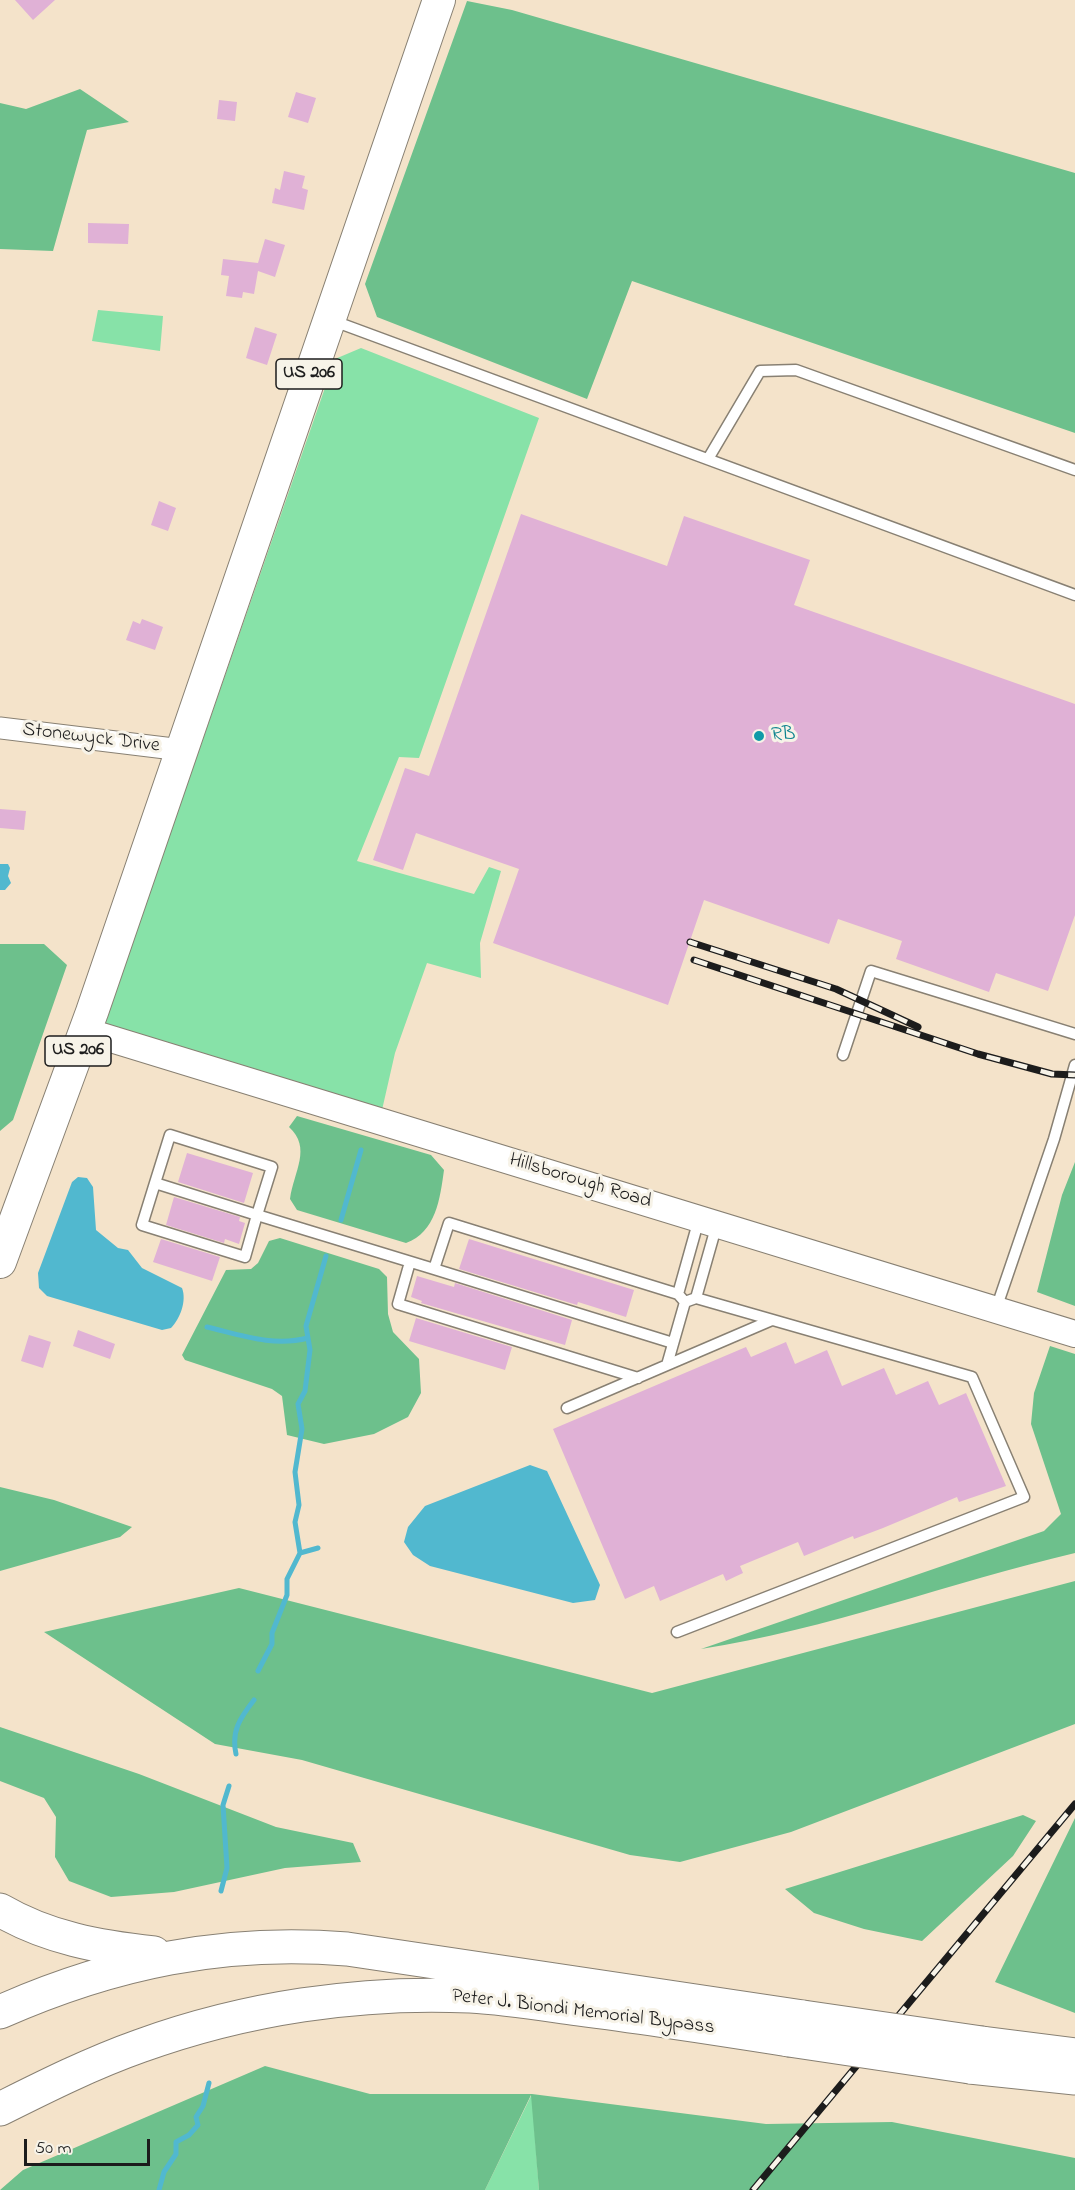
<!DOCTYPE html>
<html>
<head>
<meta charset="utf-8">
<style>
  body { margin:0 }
  #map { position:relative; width:1075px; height:2190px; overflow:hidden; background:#f4e3ca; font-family:"Indie Flower",sans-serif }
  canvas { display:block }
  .scale { position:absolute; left:24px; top:2139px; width:126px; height:27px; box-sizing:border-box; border:3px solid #1c1c1c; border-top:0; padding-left:8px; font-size:18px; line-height:21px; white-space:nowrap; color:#1c1c1c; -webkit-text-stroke:4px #f7f3e8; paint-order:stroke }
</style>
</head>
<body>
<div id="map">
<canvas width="1075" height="2190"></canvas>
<div class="scale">50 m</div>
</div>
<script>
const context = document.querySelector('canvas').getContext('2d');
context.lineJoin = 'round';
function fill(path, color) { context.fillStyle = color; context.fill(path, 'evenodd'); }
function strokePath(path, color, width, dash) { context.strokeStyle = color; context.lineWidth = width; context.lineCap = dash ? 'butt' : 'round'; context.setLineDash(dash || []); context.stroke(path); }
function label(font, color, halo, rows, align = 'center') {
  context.font = font + ' "Indie Flower",sans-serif'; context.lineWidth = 6; context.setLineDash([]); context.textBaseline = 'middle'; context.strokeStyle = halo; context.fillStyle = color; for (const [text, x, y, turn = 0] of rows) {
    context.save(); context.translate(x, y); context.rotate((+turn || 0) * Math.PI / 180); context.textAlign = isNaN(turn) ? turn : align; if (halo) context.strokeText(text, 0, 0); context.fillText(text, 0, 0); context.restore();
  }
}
const green = new Path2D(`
  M98,310L163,316L160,351L92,341Z
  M361,348L539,418L419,758L399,757L357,861L474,894L489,867L501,871L480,943L481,978L427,963L395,1053L382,1110L104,1024L335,359Z
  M532,2094L539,2190H485Z`);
const forest = new Path2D(`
  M467,1L512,10L1075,173V433L632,281L587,399L377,317L365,284Z
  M80,89L129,122L87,130L53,251L0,249V103L26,109Z
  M0,944H44L67,965L13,1120L0,1131Z
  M297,1116L431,1155L444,1170C440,1199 436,1232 406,1243L297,1210L290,1199C294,1171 312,1148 289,1127Z
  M1075,1162V1306L1037,1292L1062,1195Z
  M280,1238L379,1269L387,1277L388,1314L393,1332L419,1359L421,1393L408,1417L374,1434L324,1444L287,1435L282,1396L272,1389L185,1360L182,1355L226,1270L251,1269L258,1263L269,1241Z
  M1050,1346L1075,1354V1553C951,1582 826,1630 701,1649L1044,1531L1061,1514L1031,1424L1034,1393Z
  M0,1487L54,1500L132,1527L120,1537L0,1571Z
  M1075,1581V1724L791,1832L680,1862L630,1855L302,1760L215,1744L44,1632L239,1588L652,1693Z
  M0,1727L139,1774L276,1827L353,1843L361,1862L285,1868L174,1892L111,1897L69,1881L55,1857L56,1817L44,1798L0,1781Z
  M1023,1815L1036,1821L1013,1856L922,1941L864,1929L814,1913L785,1889Z
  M1075,1818V2013L995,1982Z
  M265,2066L370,2094H532L766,2124L892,2122L1075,2158V2190H539L531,2095L485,2190H0L23,2170Z`);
const water = new Path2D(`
  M0,864H8L10,868L8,876L11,883L5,890H0Z
  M78,1177L87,1178L93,1187L96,1230L118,1248L128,1250L142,1268L182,1288C187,1301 180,1319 171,1328L162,1330L47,1296L39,1288L38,1273L72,1182Z
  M530,1465L547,1471L600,1585L595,1600L573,1603L430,1566L413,1555L404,1542L408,1527L425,1506Z`);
const stream = new Path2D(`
  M341,1220L361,1150
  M207,1327C241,1335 273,1347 308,1338
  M300,1553L318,1548
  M258,1671L272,1644V1633L287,1595V1579L300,1553L295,1522L299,1505L295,1472L302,1429L298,1404L305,1391L310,1350L306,1326L326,1256
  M236,1754C231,1731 240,1718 254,1700
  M221,1891L227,1868L223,1805L229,1786
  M159,2190L164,2172L176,2154V2142L189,2135L198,2125L196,2117L203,2106L209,2083`);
const building = new Path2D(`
  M15,0H55L33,20Z
  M296,92L316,98L308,123L288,117Z
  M219,100L237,102L235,121L217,119Z
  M284,171L305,176L302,188L308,190L304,210L272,203L275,188L280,190Z
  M88,223L129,224L128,244L88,243Z
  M265,239L285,245L275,277L258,271L254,294L243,292L242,298L226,296L229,276L221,275L223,259L258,263Z
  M255,327L277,334L267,365L246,358Z
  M159,501L176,508L168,531L151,525Z
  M521,514L667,566L684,516L810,560L794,605L1075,704V915L1048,991L996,973L989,992L896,959L902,941L838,919L829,944L704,900L668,1005L493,943L519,869L416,833L403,870L373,860L405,768L429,776Z
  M142,619L163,627L155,650L126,640L133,621L140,624Z
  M0,809L26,811L24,830L0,828Z
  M187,1153L253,1173L244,1203L178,1182Z
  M174,1197L240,1217L239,1221L245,1223L239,1244L225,1239L224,1243L166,1225Z
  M161,1239L220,1257L212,1281L153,1262Z
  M469,1239L634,1290L626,1317L578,1302L577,1305L459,1269Z
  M417,1276L454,1287L455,1283L572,1320L565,1345L421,1303L422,1301L411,1297Z
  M416,1318L512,1347L505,1370L409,1341Z
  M78,1330L115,1344L110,1359L73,1346Z
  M29,1335L51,1342L43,1368L21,1361Z
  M786,1342L795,1364L827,1350L842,1386L884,1368L896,1395L928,1381L939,1405L966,1393L1006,1486L959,1502L957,1497L883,1528L854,1539L853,1536L804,1556L798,1542L740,1566L743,1573L726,1581L723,1574L660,1601L654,1586L625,1599L553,1429L746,1347L751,1357Z`);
const service = new Path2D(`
  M331,320L1075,595
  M708,459L760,371L796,370L1075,470
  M843,1055L871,971L1075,1034
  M170,1135L272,1167L257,1215L155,1183Z
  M155,1183L142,1225L245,1257L257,1215L434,1269
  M410,1262L398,1304L638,1378
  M678,1294L699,1219
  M696,1298L717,1224
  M996,1309L1054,1139L1075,1065
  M673,1343L434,1269L449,1223L678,1294L685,1302L696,1298L972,1377L1024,1497L677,1632
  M667,1365L685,1302
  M567,1408L772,1320`);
const minor = new Path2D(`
  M0,728L182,750`);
const tertiary = new Path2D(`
  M85,1031L1075,1334`);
const primary = new Path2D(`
  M0,1262L92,1012L439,0`);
const trunk = new Path2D(`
  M0,1910C48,1938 99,1947 154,1953
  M0,2012C113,1962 224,1939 347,1949L803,2017
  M982,2043L1075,2055
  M970,2067L1075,2078
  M0,2109C46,2086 92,2063 140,2046C245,2008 359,1991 470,1996C506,1998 542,2004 578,2009C649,2018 719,2029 789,2040`);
const rail = new Path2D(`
  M696,944L690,942L836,989L918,1027
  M694,960L978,1054L1052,1074L1075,1075
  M753,2190L1075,1804`);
const trunkBridge = new Path2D(`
  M803,2017L982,2043
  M789,2040L970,2067`);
const markers = [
  [759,736,6,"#0f9aa8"]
];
const shields = [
  [309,374,66],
  [78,1051,66]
];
const shieldNames = [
  ["US 206",309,374],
  ["US 206",78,1051]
];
const cultureNames = [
  ["RB",771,736]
];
const streetNames = [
  ["Stonewyck Drive",91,739,7],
  ["Hillsborough Road",580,1182,17],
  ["Peter J. Biondi Memorial Bypass",583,2013,7]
];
fill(green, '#87e2a8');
fill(forest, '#6dc08c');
fill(water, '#51b8cf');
strokePath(stream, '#51b8cf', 5);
fill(building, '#e0b1d6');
strokePath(service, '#888073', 13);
strokePath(minor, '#888073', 23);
strokePath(tertiary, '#888073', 28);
strokePath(primary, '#888073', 34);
strokePath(trunk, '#888073', 35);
strokePath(service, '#fff', 10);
strokePath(minor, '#fff', 21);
strokePath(tertiary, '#fff', 26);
strokePath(primary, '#fff', 32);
strokePath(trunk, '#fff', 33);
strokePath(rail, '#1c1c1c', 7);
strokePath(rail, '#f7f3e8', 4.5, [14]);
strokePath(trunkBridge, '#888073', 35, []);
strokePath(trunkBridge, '#fff', 33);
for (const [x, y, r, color] of markers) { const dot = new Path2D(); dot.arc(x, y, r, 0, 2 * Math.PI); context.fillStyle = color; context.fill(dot); strokePath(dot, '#f7f3e8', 2); }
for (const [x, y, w] of shields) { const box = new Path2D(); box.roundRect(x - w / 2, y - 15, w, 30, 4.5); context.fillStyle = '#f7f3e8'; context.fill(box); strokePath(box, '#1c1c1c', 1.5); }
label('bold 18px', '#1c1c1c', null, shieldNames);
label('20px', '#0d838f', '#f7f3e8', cultureNames, 'left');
label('20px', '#1c1c1c', '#f7f3e8', streetNames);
</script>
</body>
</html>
